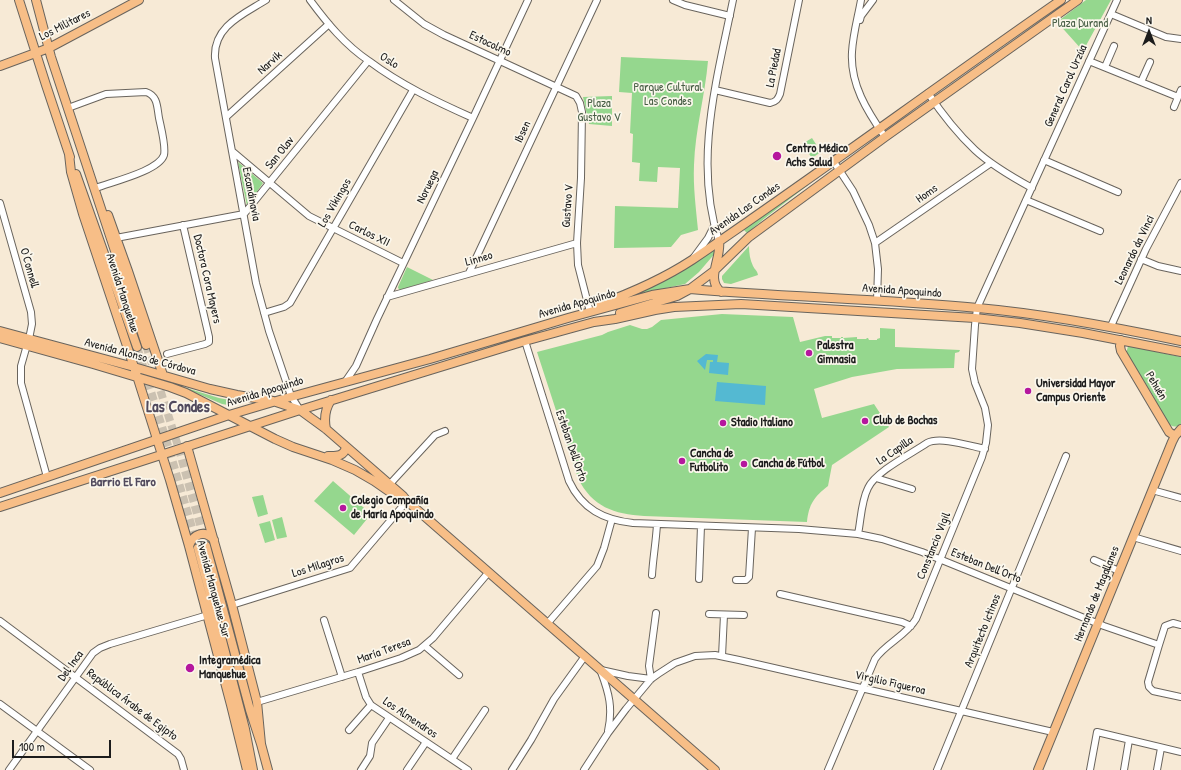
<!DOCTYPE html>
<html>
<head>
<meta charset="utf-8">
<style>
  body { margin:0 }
  #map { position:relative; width:1181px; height:770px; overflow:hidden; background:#f7ead6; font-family:"Patrick Hand",sans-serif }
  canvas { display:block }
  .north { position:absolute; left:1129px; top:12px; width:40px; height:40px; -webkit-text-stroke:3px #fbf7ec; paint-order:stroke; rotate:0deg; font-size:11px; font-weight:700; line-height:16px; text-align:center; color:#1c1c1c }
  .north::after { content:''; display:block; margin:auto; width:14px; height:18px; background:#1c1c1c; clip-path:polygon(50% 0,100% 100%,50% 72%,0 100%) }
  .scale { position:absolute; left:12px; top:740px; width:99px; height:18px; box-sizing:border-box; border:2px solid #1c1c1c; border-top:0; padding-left:5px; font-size:12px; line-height:14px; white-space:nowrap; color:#1c1c1c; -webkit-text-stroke:3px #fbf7ec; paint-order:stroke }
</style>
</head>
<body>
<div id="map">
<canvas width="1181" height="770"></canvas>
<div class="north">N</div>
<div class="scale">100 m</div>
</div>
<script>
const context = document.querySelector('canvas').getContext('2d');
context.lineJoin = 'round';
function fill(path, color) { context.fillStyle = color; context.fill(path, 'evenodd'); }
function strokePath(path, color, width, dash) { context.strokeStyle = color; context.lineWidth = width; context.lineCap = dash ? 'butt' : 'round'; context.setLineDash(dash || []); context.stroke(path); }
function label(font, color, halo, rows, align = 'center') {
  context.font = font + ' "Patrick Hand",sans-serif'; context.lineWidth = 3.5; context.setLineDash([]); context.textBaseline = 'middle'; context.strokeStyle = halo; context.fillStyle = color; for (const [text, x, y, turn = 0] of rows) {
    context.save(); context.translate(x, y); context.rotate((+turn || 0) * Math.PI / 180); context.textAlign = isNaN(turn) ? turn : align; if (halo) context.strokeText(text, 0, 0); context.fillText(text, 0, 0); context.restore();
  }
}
const green = new Path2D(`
  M1086,0H1111L1083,51L1057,22Z
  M621,57L708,61C705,96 695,130 694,165C693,187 696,208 698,230L681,235L671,247L614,248L615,206L678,208L680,168L658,167L657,182L639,181L640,163L632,162L633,134L630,133L632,93L619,92Z
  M612,96V126L589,124L583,97Z
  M812,138L821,152L812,158L802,144Z
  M238,162L263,183L247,206Z
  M807,184L808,185L765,218L747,233L742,228Z
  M749,246C749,253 750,260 753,266C755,270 757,270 758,275L731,284L724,283L722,279V276Z
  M715,248L717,251L699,272L685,284L647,292L616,301Z
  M407,267L433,280L400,290L398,288V287Z
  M722,314L793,317L800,342L825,336H832V338H841V337H843V338L857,337V339H866L867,338H868L869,340H877V339L880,338V328L895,329V347L960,350L959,352L955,353L954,368L897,369L852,377L814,389L822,418L874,404L889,427L832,465L828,486C814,497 809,504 807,522L644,516C614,514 592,507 578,478L537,352L602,335L608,332L630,325L642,329H647L652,327L661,320Z
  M1128,346L1181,357V424C1176,428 1172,427 1167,423L1151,392L1126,354Z
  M180,386L219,398L240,402V403L234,406L222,404Z
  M333,481L371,514L354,535L314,501Z
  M263,495L268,514L258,517L252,497Z
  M282,517L287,537L277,539L272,520Z
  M270,521L275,540L265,543L259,524Z`);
const water = new Path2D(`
  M706,354L718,355L717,362L729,363L728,375L709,373L710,362H713V360H707L705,370L697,361Z
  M717,382L766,386L765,405L715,401Z`);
const majorTunnel = new Path2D(`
  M146,345L178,446L206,546
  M137,347L169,449L198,548`);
const minor = new Path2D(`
  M266,0C244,14 213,26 215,58L256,283L269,331L291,396L300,410
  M310,0C327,23 345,45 369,61C401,85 437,102 473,118
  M394,0L424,24L444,35L576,96L580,103L582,112L581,178L577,243L578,265L589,308
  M673,0L685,5L730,16
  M861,0C858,17 853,34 852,52C850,84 867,111 885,137
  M1111,14L1166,37L1181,39
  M860,20L861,16L873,0
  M1089,61L1178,97
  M1105,67L1114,46
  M1141,82L1150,62
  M715,90L770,103C776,102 778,99 780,94L799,0
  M928,93C942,114 957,133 975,150C991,165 1012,177 1032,188
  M1174,107L1181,90
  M68,108L106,94L146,92C158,96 157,107 159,118C161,128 166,146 164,155C159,171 111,182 96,188
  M226,117L329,24
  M232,151L309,216L403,263
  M1044,160L1118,192
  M834,162L853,191L869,225L875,243L878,269L877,301
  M1026,200L1100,231
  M0,203L31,312L32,324L29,339
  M116,238L244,214L368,61
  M719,241C693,162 717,79 733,0
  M875,243L991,163
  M694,257L708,238L714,226
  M1141,259L1158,266L1181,271
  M469,273L597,0
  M387,297L577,243
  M264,313L284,307L290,303L413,90
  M1111,326L1146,249L1181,183
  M525,341L569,481C582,509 604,520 633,523L799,529L858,534L882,539L922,552L1104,626L1159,645
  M27,345L21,366V383L47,477
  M167,354L205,344L209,342V337L183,225
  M345,382L356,366L377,319L473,118L528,0
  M876,478L912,489
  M389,485L435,435L445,431
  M1152,490L1181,498
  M858,534C861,520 861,502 868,488C876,471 911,454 927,443C940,436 970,446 985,449
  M1133,537L1181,551
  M1094,560L1119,571
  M652,575C653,558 656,542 657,524
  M699,579L701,526
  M736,580H746L749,577L752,528
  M780,594L902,622L911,626
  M232,605L350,568L407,501
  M709,614L744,615
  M324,620L342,677
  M0,621L178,754L181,759L184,770
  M547,624L597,566L604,548L612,519
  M1181,625L1173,623L1165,626L1159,645L1148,682L1149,687L1153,691L1181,697
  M425,646L459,675
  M722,656L724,615
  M601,670L628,676L651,679
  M358,672L366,697L371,705L468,770
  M601,672C609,693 613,708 608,731
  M651,679L649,666L656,613
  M257,702L358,672L401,658L419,650L433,638L488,573
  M0,704L90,770
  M349,730L371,705
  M452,759L485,710
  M9,770L93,653L100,648L110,644L208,615
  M361,770L370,756L372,743L389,718
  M407,770L426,742
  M512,770L531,740L554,699L585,656
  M584,770L608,733L626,709L651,679L658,674L675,663L695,656L715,655L739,660L1053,732
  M828,770L875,659C886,643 906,636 916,619L982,457L986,443L988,425L985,408L975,383L972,369L975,325L977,308L1117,0
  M937,770L1066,456
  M1090,770L1097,732L1181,752
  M1124,770L1129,740
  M1157,770L1161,748`);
const major = new Path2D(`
  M19,0L46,85L70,157
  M36,0L51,57L146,345
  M0,66L49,48L139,0
  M69,154L71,172L83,214L137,376L170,480L189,546L231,705L247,770
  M76,174L137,347
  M108,215L128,271L163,375
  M719,241C722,258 705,279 721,292
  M598,305C631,293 663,279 692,260C817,175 937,86 1061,0
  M620,313L677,296L690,289L714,271L749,237L885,137L1078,0
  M0,331L134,367L210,389L237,395L273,401L300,410L326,429L403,496L407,501L715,770
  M0,338L93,364L170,387L186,393L275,439L293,447L332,460L355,470L374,481L397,497
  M1121,340L1120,346L1121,351L1169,432L1175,436
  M326,429C324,419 325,409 331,400
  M187,446L232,605L257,702L261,744
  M328,456C336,456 344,457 346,447
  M0,493L229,415L283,399L430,359L568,318L652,295L690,289C786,297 882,299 978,308C1046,314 1114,327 1181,341
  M0,507L300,410L525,341L594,322L615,319L655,310L674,307L741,304L975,318L1020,323L1083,333L1181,352
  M189,546C193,534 205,529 214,540
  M206,546L250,710L261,744L268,770
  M198,548L245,729L253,770
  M1038,770L1172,442L1175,436L1181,429`);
const markers = [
  [777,156,5,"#b5179e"],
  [809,353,4,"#b5179e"],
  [1028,391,4,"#b5179e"],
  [865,421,4,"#b5179e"],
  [723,423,4,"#b5179e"],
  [682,461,4,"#b5179e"],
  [744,464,4,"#b5179e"],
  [343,508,4,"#b5179e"],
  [190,668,5,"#b5179e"]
];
const parkNames = [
  ["Plaza Durand",1080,24],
  ["Parque Cultural",668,88],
  ["Las Condes",668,102],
  ["Plaza",599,104],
  ["Gustavo V",599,118]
];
const streetNames = [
  ["Los Militares",65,25,-27],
  ["Estocolmo",490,44,25],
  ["Oslo",389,61,32],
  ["Narvik",270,63,-42],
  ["La Piedad",774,68,-79],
  ["General Carol Urzúa",1066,86,-66],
  ["Ibsen",523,132,-65],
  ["San Olav",280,153,-51],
  ["Noruega",428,187,-64],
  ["Escandinavia",251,194,79],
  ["Homs",927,194,-35],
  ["Los Vikingos",335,203,-60],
  ["Gustavo V",568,206,-86],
  ["Avenida Las Condes",745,209,-35],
  ["Carlos XII",369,234,26],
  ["Leonardo da Vinci",1135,250,-64],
  ["Linneo",479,259,-16],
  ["O'Connell",29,268,74],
  ["Doctora Cora Mayers",207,279,77],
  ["Avenida Apoquindo",902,291,4],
  ["Avenida Manquehue",122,293,72],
  ["Avenida Apoquindo",577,304,-16],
  ["Avenida Alonso de Córdova",140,357,15],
  ["Pehuén",1156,386,59],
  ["Avenida Apoquindo",265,392,-17],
  ["Esteban Dell'Orto",571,446,71],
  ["La Capilla",895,451,-34],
  ["Constancio Vigil",934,546,-68],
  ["Los Milagros",318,566,-18],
  ["Esteban Dell'Orto",986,566,22],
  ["Avenida Manquehue Sur",213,589,75],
  ["Hernando de Magallanes",1097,594,-68],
  ["Arquitecto Ictinos",983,631,-68],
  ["María Teresa",384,651,-20],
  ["Del Inca",71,666,-54],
  ["Virgilio Figueroa",890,683,13],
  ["República Árabe de Egipto",132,705,37],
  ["Los Almendros",410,718,34]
];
const poiNames = [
  ["Centro Médico",786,149],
  ["Achs Salud",786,163],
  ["Palestra",817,346],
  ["Gimnasia",817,360],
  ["Universidad Mayor",1036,384],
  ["Campus Oriente",1036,398],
  ["Club de Bochas",873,421],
  ["Stadio Italiano",731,423],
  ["Cancha de",690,454],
  ["Futbolito",690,468],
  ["Cancha de Fútbol",752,464],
  ["Colegio Compañía",351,501],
  ["de María Apoquindo",351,515],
  ["Integramédica",199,661],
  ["Manquehue",199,675]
];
const neighbourhoodNames = [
  ["Barrio El Faro",123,483]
];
const districtNames = [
  ["Las Condes",178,408]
];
fill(green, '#95d78e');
fill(water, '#54b9d2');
strokePath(majorTunnel, '#cbc1b1', 8, [8, 4]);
strokePath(minor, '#69645d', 8);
strokePath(major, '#69645d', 10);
strokePath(minor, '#fff', 6);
strokePath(major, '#f7be87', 8);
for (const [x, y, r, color] of markers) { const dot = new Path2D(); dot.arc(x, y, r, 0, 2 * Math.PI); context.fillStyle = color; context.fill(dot); strokePath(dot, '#fbf7ec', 1.5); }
label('12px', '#465d44', '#fbf7ec', parkNames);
label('12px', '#1c1c1c', '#fbf7ec', streetNames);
label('bold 12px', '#1c1c1c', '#fbf7ec', poiNames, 'left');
label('bold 13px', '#514a5d', '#fbf7ec', neighbourhoodNames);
label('bold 16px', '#514a5d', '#fbf7ec', districtNames);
</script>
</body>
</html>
